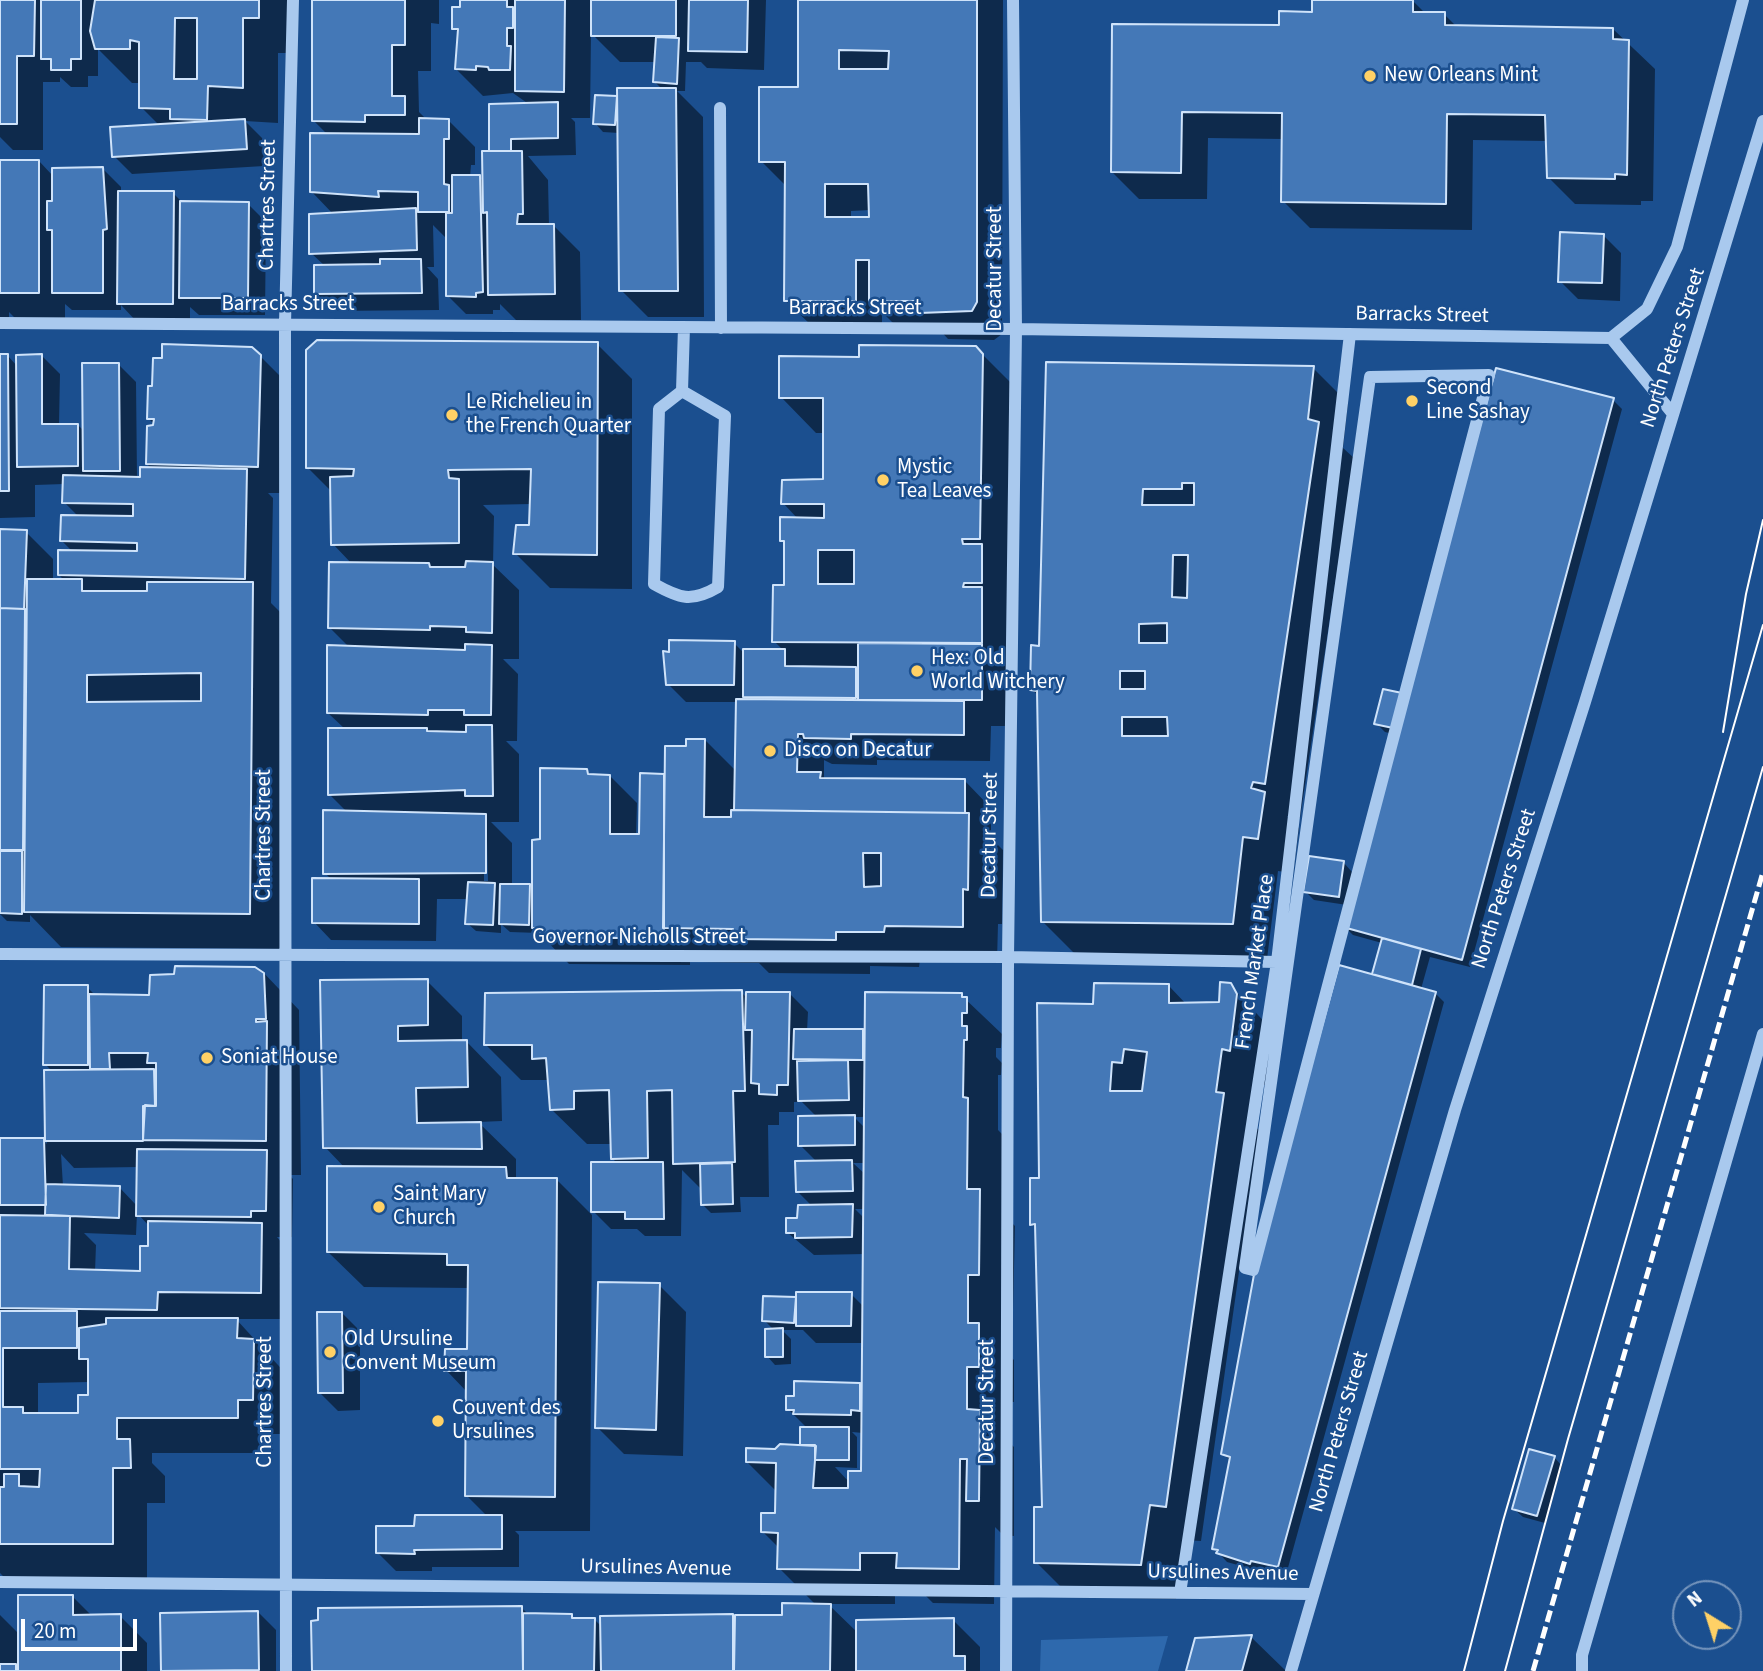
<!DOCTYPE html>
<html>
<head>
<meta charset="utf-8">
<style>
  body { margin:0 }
  #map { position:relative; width:1763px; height:1671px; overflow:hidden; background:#1b4f8f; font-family:"Source Sans 3",sans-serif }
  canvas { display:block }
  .north { position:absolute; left:1672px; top:1580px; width:70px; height:70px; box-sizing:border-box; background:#1b4f8f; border:2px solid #7695bc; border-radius:50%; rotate:322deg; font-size:19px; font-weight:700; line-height:28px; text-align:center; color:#fff }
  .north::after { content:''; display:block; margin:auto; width:24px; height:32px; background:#ffd166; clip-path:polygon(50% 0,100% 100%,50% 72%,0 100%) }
  .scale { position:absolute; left:21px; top:1619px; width:116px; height:32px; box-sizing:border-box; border:4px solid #fff; border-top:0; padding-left:9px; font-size:21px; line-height:24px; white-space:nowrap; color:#fff; -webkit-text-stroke:5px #1b4f8f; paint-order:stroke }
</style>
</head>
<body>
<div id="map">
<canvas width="1763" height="1671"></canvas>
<div class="north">N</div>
<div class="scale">20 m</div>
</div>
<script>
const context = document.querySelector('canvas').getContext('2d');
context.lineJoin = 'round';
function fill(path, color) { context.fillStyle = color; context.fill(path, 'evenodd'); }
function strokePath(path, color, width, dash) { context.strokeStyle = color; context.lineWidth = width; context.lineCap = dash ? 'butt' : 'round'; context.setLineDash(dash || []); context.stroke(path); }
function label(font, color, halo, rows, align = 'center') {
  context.font = font + ' "Source Sans 3",sans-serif'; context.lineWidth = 5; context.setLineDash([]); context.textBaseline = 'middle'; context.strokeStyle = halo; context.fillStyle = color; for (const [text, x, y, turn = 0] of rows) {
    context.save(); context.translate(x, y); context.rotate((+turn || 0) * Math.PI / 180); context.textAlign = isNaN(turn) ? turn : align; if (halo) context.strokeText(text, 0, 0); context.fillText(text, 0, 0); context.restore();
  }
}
const green = new Path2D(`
  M1168,1636L1158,1671H1040L1041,1640Z`);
const shadow = new Path2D(`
  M0,0H295L293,53H278V123L245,121L263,139L264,166L132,174L114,156L160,126L141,107V83H132L98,49V76H88V87H71L60,77V82H43V150H13L0,137Z
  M314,0H439V24L431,23V71H418L419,112L427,120H448L475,147V165H471L470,177H479L484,182L494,153L530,105L513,93L483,96L456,69L460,34L454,28L461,0H766L764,70L707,68L701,62H686L685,91H677L703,117L704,317H648L621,290L619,133L603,132L595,123L616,98L619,101L663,90L654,81L656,62H620L591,33L590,118H571L575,122L576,155L528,156L548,180L549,226L553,225L580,252L581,320L517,321L500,304V310H493V314H466L448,296V240L433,225L434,267H427L438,279L439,310L334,311L316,293L325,266L311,253L334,215L312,192L328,135L314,121Z
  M800,0H1003L1002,334L994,340L948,339L937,327L898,328L882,312V328L813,327L786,301L787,187L761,161L800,89ZM870,210L871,218L851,219V211Z
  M1314,0H1412L1426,14H1444L1457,27L1613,29L1655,69L1653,201H1641V205L1575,204L1548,177V141L1473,140L1472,230L1310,228L1283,201V139L1208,138L1207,199H1139L1112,172L1281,27L1314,13Z
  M0,161H39L53,176L103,169L121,187V193H173L183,203L248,204L266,222L265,315H199L190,307V321H136L121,305V310H72L65,304V320L16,319L9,312V319H0Z
  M1603,235L1621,253L1620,301L1578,299L1560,281Z
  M597,344L632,379V589L550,588L515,553L531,527V504L483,505L494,516L493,565L519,590V659H503L518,674L517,741H506L519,754V822H491L512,843V886H530L534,890L542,841L587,771L592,776H610L637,803L636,836H641L664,776L667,779L688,748L705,740L737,772V702H686L668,684L734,643L745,654L783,650L774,641L786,587V545L782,541L798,519L783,503L825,481L824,433H816L781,397L861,359L975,347L1011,383L1008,726H991L990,761L877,760V765L832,764L824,760V778L965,781L991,808V838L1003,850L1002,924H998L997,961L920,960L919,967L870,966V974L769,973L759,963L700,962L690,952V965L569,964L539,933L510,932L501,924V933L476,931L467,923L469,899H437L436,941L331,940L314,922L332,880L325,873L348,813L330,795L345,729L328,713L350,648L330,628L352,564L333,544L332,492L307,467ZM484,840H487L488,881H484Z
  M0,355H7L18,367L42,356L60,374L59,425H78L85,432L118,364L136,382L137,478L152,469L147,464L157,427L149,419L260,356L287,383L284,493H268L273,498L271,603L287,619L285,949L61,947L30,915V922L7,921L0,914V531L26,532L53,559V580L65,581L59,575L73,552L62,541L79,517L64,502V484L35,485V517L0,518Z
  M1047,364L1313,368L1348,403L1343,448L1354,458L1300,818L1287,816L1299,828L1293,873L1278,871L1267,959L1078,957L1042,921L1039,697L1032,689L1041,648Z
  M1613,400L1622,409L1470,967L1430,957L1421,989L1435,993L1444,1002L1286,1575L1260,1568L1259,1571L1227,1562L1214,1548L1231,1461L1223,1454L1382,943L1353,935L1344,926L1397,735L1385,732L1376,723L1401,695Z
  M1344,863L1352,872L1347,905L1314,900L1305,891Z
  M177,968L261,970L299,1010L301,1175H289L293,1179L292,1237H277L289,1251L287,1319H236L288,1376V1434H272L273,1453H152V1463L165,1476V1503H147V1578L6,1579L0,1573V1140H43L47,1144L46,1071H52L45,1064L87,987L96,996H150L176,976ZM61,1154L74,1168L139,1167L138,1207L119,1187L63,1186ZM137,1213L150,1227V1248L142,1272H95L96,1245L84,1233L136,1235ZM90,1382V1397L80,1415H38V1383Z
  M427,981L462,1016V1041H466L501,1077L502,1121L478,1122L516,1159V1179L557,1180L592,1215L590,1531H515L519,1535V1567H432V1571H396L378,1553L416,1528L488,1517L466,1495L467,1392L446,1370L469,1350V1288L364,1287L328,1252L345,1168L325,1147L322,982Z
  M1230,985L1272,1030L1265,1085L1257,1083L1251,1123L1259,1130L1201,1541L1184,1540L1176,1599L1071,1597L1036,1562L1043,1509L1037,1229L1032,1224L1041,1180L1094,1006L1169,986L1187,1005L1220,1004Z
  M741,992L747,998L790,994L808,1012L807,1031H862L867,1035L961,995L1002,1034L1001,1048H996V1057L1002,1063L1001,1075H998V1130L1003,1135L1002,1213L1015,1226L1013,1310L1003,1309L1002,1348L1014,1360V1402L1001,1401V1434L1014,1447V1536L1003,1535L995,1527L994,1604L933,1603L918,1588H895V1604H828L858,1633L953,1620L980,1647V1671H314L521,1607L528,1614L571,1615L576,1620H595L602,1627L732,1616L736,1620L784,1617L816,1605L779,1568V1548L763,1532L777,1515V1492L747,1462L775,1451L805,1447L801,1444L807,1428L788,1409L859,1385L864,1389V1343H816L803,1330H782L791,1339V1364L775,1365L767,1356L774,1330L764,1320L795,1299L798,1301L851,1294L864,1307L865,1254L814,1255L788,1233L812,1206L798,1192L817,1162L800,1145L817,1117L802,1102H794V1112H779V1125H768L769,1197H740L741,1212L711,1213L703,1205L702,1190L682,1170L681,1236H645L637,1229H611L593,1211L618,1164L612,1158V1144H587L551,1109L549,1080H521L486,1045ZM854,1117H866V1129ZM853,1163H866V1175ZM855,1209H865V1219ZM852,1432L863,1433V1473L850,1483L835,1467L857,1468V1437Z
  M659,1285L686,1312L683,1456L624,1454L597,1427Z
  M342,1313L360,1331V1410L338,1411L320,1393Z
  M1554,1457L1562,1466L1545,1523L1523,1517L1514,1509Z
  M72,1596L92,1616H120L147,1643V1671H0V1615L20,1635Z
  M258,1612L276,1630V1671H163L161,1615Z
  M1251,1637L1286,1671H1187Z`);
const building = new Path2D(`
  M0,0H35L34,56H17V124H0Z
  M41,0H81V59H71V70H51V59H41Z
  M95,0H259V18H243V88L208,86L207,120L170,119V109L139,108V42L130,40V49H95L90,31ZM175,18H197V79H174Z
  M312,0H405V45H392V96H405V115H365V122L312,121Z
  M460,0H507V7H513V28H507V46H511L510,70H489L488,67L476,66V70L455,69L458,29H452V7H460Z
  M515,0H565L564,92L515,91Z
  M591,0H676V36H591Z
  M689,0H748L747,52L688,51Z
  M798,0H977V302L972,311L920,313V301H869V260H856V301H784L785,162H759V87H798ZM839,50L889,51L888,69H839ZM825,184H868L869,217H825Z
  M1312,0H1413V12H1445V25L1613,28V39L1629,40L1627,175L1615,174V179L1547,178L1545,115L1447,114L1446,204L1281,202L1282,113L1182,112L1181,173L1111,172L1112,24L1279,25V11L1312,12Z
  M656,37L679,38L677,84L653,82Z
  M617,88H676L678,291H619Z
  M595,95L617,96L615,125L593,124Z
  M558,102V138L511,139V151H489V104Z
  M419,118L449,119V139H444V184L449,185V212H418V192L378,191L379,197L310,192V133L419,134Z
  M245,119L247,149L112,157L110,127Z
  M482,151H522L523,214H518L517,224H554L555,294L488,295L487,212L483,213Z
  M0,160H39V293H0Z
  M103,167L107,229L103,230V293H52V230H47V201H52V168Z
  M452,175H480L483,292L476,293V297L446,296V213H452Z
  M118,191H174L173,304H117Z
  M180,201L249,202L248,298H179Z
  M416,208L417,250L309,254V214Z
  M1560,232L1604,234L1602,283L1558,282Z
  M380,259H421L422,293L314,294V265L380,264Z
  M317,340L598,342L597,555L513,554L516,525H529L531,469L448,470L449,478L459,479V543L331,545L330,477L353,476L354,469L306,468V350Z
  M162,344L252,347L261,355L258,467L146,464L147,426L153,425L154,419H147L148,386H152L153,358H162Z
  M859,345L976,346L983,354L980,539H962L963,544H982V583H964L963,587H982V643L772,642L773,585H784V541H780V517L824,518V504H781L782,480L823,479V398H779V356L859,357ZM818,550H854V584H818Z
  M0,354H8L9,491H0Z
  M42,354V424H78V466L17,467L16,355Z
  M1046,362L1314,366L1308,419L1319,422L1265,784L1253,782L1251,788L1265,792L1258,839L1243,837L1233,924L1041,922L1037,691L1030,690L1031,645L1039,646ZM1182,483H1194V505H1142L1143,489H1182ZM1173,555H1188L1187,598L1172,597ZM1167,623V643H1139V624ZM1120,671H1145V689H1120ZM1122,717H1167L1168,736H1122Z
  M82,363H119L120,471H83Z
  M1496,368L1614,398L1462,960L1343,927Z
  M140,467L247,469L245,579L58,575V550L137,551V543L60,541L61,515L133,516V504L62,503L63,475L140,477Z
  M0,529L27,530L24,609L0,608Z
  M466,561L493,562L492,633L466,632V627L430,626V630L328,628L329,562L429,563L430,567H465Z
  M27,579H82V591H147V582H253L250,914L24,912ZM201,673V701L87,702V675Z
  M0,608L25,609L23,850H0Z
  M669,640L735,641L734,685H666L663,651L669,652Z
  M858,643L982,644V700H858Z
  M465,644L492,645L491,715H464V710H428V715L327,713V645L465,650Z
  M743,649H785V666L856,667V698L743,697Z
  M1383,689L1402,693L1393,728L1374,724Z
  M736,699L964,701V735L851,734V739L804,738L803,734H798L797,772H821L820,778L965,779V813L734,810Z
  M466,725H492L493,796H465V790L328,795V728H427V731L466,732Z
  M686,739H705L704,817H731V810L969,813L968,890L963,889V927L885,926L884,932H836V940L732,939L733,929L663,928L665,746H686ZM863,853H881V886L864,887Z
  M540,768L587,769L588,774L610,775V834H639L640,773L664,774V938H541L540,928H532V840L540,839Z
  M323,810L486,814V873L323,874Z
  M0,851H22V914L0,913Z
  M1309,856L1344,861L1339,897L1303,892Z
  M312,878L419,879V924L312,923Z
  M468,882L495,883L493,925L465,924Z
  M500,884H530L529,925L499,924Z
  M1382,938L1421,949L1412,985L1372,974Z
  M1339,965L1436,992L1278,1567L1251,1561L1250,1564L1216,1553L1218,1550L1212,1549L1230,1457L1221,1454L1255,1269Z
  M175,966L255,967L264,973L266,1019H256V1022L267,1021L266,1141L143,1140L145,1105L156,1106V1063H147L148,1053H109L110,1069H90L89,994L149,995L150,975L174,974Z
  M428,979V1025L398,1026V1041L467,1040L468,1087L416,1088L417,1123L481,1122L482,1149L323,1148L320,980Z
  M1220,982L1231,983L1237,994L1230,1051L1222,1049L1216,1092L1224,1093L1166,1507L1150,1505L1141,1565L1034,1563V1507H1042L1035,1224L1030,1225V1178H1039L1037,1003L1093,1004L1094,983L1169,984V1003L1219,1002ZM1124,1049L1147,1052L1142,1091H1110L1112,1062L1122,1063Z
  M44,985H88V1065H43Z
  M742,990L745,1091H733L735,1162L673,1164L672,1090L647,1091L648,1158L611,1159L609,1090L574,1091V1109L550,1110L546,1058L532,1059V1045H484L485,993Z
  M746,992H790L788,1085H777V1095L759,1094V1084L751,1083L752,1030H745Z
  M865,992L962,993V997H967V1013H962V1026H967V1040H964L963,1097L968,1098L967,1189H980L979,1275H968V1323H979V1367H967V1409L980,1410L979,1501H966L967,1459H960L959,1569L896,1568L897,1553H860V1570L777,1569L778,1533L761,1532V1513H775L776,1463L746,1462V1448L775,1449L780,1444L816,1446L813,1488H848V1471H861Z
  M794,1029H863V1060L793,1059Z
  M848,1060L849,1100L798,1101L797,1061Z
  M154,1069L155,1106H143V1141H45L44,1070Z
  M855,1115V1145L798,1146V1116Z
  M0,1138H44L46,1205H0Z
  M137,1149L267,1150L266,1211H251V1217L136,1216Z
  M852,1160L853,1191L796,1192L795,1161Z
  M591,1162H663L664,1219H625V1212H591Z
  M732,1163L733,1204L701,1205L700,1164Z
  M327,1166L506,1167L507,1178H557L555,1497L465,1496L466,1371H444L445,1349H467L468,1265H447V1254L327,1252Z
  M46,1184L120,1186L119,1218L45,1215Z
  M853,1204L852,1237L795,1238V1233H786V1218H797L798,1205Z
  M0,1215L70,1216L69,1269L140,1271V1246H148V1221L262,1223L261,1293L158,1292L157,1310L0,1308Z
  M598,1282L660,1283L656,1430L595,1428Z
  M796,1292H852L851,1326H796Z
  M763,1296L796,1297L794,1323L762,1321Z
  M0,1311H77V1348H3V1407H23V1413H78V1395H88V1359H79V1328L106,1324V1318H238L237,1338L254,1339L253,1400H238V1418H117V1439H130L131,1468H113V1544H0V1487H4V1474H19V1486L39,1487L40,1469H0Z
  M317,1312H342L343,1393H318Z
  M783,1328V1357H765V1329Z
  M794,1381L860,1383V1411L851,1410V1415L793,1414L794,1410H786V1396H794Z
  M800,1427H849V1460H815V1445H800Z
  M1529,1449L1555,1456L1537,1516L1512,1509Z
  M415,1515H502V1549L414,1550L415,1554L376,1553V1526H414Z
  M18,1595H73V1615L121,1614V1671H18Z
  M782,1603L831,1604L830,1671H734L735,1615H782Z
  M522,1606L523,1671H312L311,1621L318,1620V1608Z
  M258,1611L259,1670L161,1671L160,1613Z
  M523,1613L572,1614V1618H595L594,1671H523Z
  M733,1614V1671H601L600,1616Z
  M954,1618V1656H965V1671H856V1620Z
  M1252,1635L1242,1671H1186L1195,1638Z
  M0,1664H16V1671H0Z`);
const minor = new Path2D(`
  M720,108L721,328
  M0,323L1016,329L1611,338L1673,414
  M1611,338L1647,309L1677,247L1743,0
  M1489,375L1253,1270L1245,1268L1370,377Z
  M682,391L725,416L718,587C691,603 679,598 654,584L659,409L682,391L684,327
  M0,954L1008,957L1277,962
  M0,1582L1312,1594
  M1180,1593L1277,962L1350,334
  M286,1671L285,324L293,0
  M1006,1671L1008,957L1016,329L1013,0
  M1291,1671L1455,1110L1585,702L1763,121
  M1582,1671V1655L1763,1034`);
const tram = new Path2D(`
  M1723,732L1746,594L1763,520
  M1464,1671L1503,1521L1763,625
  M1505,1671L1568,1439L1763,767`);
const rail = new Path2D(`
  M1533,1671L1763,872`);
const markers = [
  [1370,76,7,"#ffd166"],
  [1412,401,7,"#ffd166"],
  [452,415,7,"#ffd166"],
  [883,480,7,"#ffd166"],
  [917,671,7,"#ffd166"],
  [770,751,7,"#ffd166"],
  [207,1058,7,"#ffd166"],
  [379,1207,7,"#ffd166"],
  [330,1352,7,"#ffd166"],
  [438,1421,7,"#ffd166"]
];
const poiNames = [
  ["New Orleans Mint",1384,76],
  ["Second",1426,389],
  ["Line Sashay",1426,413],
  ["Le Richelieu in",466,403],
  ["the French Quarter",466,427],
  ["Mystic",897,468],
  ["Tea Leaves",897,492],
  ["Hex: Old",931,659],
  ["World Witchery",931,683],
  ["Disco on Decatur",784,751],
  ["Soniat House",221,1058],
  ["Saint Mary",393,1195],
  ["Church",393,1219],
  ["Old Ursuline",344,1340],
  ["Convent Museum",344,1364],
  ["Couvent des",452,1409],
  ["Ursulines",452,1433]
];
const streetNames = [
  ["Chartres Street",269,205,-89],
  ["Decatur Street",996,269,-90],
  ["Barracks Street",288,305],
  ["Barracks Street",855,309],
  ["Barracks Street",1422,316,1],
  ["North Peters Street",1674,348,-72],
  ["Chartres Street",265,835,-90],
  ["Decatur Street",991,835,-89],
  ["North Peters Street",1505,889,-72],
  ["Governor Nicholls Street",639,938],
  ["French Market Place",1256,962,-82],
  ["Chartres Street",266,1402,-90],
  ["Decatur Street",988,1402,-90],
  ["North Peters Street",1340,1432,-74],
  ["Ursulines Avenue",656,1569,1],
  ["Ursulines Avenue",1223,1574,1]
];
fill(green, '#2e69ad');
fill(shadow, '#0007');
fill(building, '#4478b7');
strokePath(building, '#cfe3fa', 2);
strokePath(minor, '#a9c9ee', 12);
strokePath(tram, '#fff', 2);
strokePath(rail, '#fff', 5, [12, 5]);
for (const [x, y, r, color] of markers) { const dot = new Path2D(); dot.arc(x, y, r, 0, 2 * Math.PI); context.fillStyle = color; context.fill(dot); strokePath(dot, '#1b4f8f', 2.5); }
label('21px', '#fff', '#1b4f8f', poiNames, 'left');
label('21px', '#fff', '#1b4f8f', streetNames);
</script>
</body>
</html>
